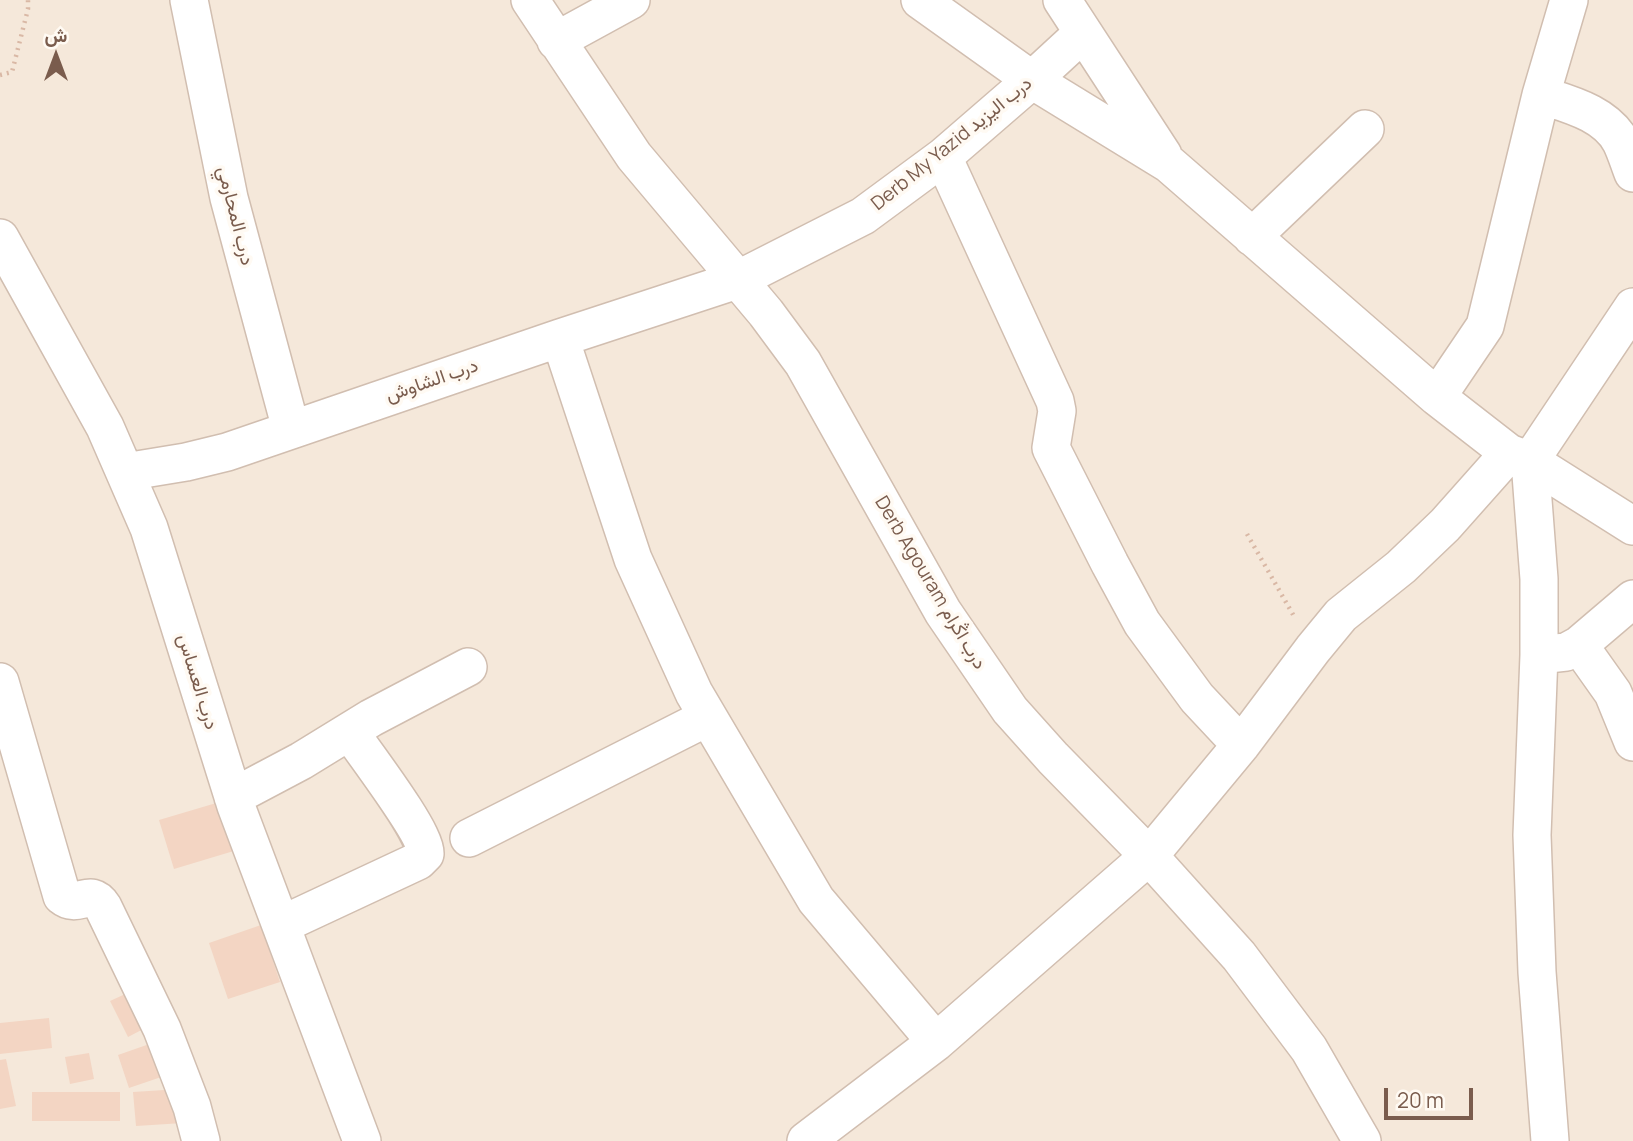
<!DOCTYPE html>
<html>
<head>
<meta charset="utf-8">
<style>
  body { margin:0 }
  #map { position:relative; width:1633px; height:1141px; overflow:hidden; background:#fdf6ec; font-family:Manrope,Vazirmatn,sans-serif }
  canvas { display:block }
  .north { position:absolute; left:21px; top:21px; width:70px; height:70px; -webkit-text-stroke:5px #fffaf3; paint-order:stroke; rotate:0deg; font-size:19px; font-weight:700; line-height:28px; text-align:center; color:#7a5c4d }
  .north::after { content:''; display:block; margin:auto; width:24px; height:32px; background:#7a5c4d; clip-path:polygon(50% 0,100% 100%,50% 72%,0 100%) }
  .scale { position:absolute; left:1384px; top:1088px; width:89px; height:32px; box-sizing:border-box; border:4px solid #7a5c4d; border-top:0; padding-left:9px; font-size:21px; line-height:24px; white-space:nowrap; color:#7a5c4d; -webkit-text-stroke:5px #fffaf3; paint-order:stroke }
</style>
</head>
<body>
<div id="map">
<canvas width="1633" height="1141"></canvas>
<div class="north">ش</div>
<div class="scale">20 m</div>
</div>
<script>
const context = document.querySelector('canvas').getContext('2d');
context.lineJoin = 'round';
function fill(path, color) { context.fillStyle = color; context.fill(path, 'evenodd'); }
function strokePath(path, color, width, dash) { context.strokeStyle = color; context.lineWidth = width; context.lineCap = dash ? 'butt' : 'round'; context.setLineDash(dash || []); context.stroke(path); }
function label(font, color, halo, rows, align = 'center') {
  context.font = font + ' Manrope,Vazirmatn,sans-serif'; context.lineWidth = 7; context.setLineDash([]); context.textBaseline = 'middle'; context.strokeStyle = halo; context.fillStyle = color; for (const [text, x, y, turn = 0] of rows) {
    context.save(); context.translate(x, y); context.rotate((+turn || 0) * Math.PI / 180); context.textAlign = isNaN(turn) ? turn : align; if (halo) context.strokeText(text, 0, 0); context.fillText(text, 0, 0); context.restore();
  }
}
const residential = new Path2D(`
  M0,0H1633V1141H0Z`);
const building = new Path2D(`
  M223,801L237,850L174,869L159,820Z
  M261,925L280,982L228,999L209,943Z
  M134,990L151,1025L128,1037L110,1001Z
  M49,1018L52,1048L0,1054V1023Z
  M158,1041L170,1074L129,1088L118,1055Z
  M89,1053L94,1079L70,1084L65,1057Z
  M6,1059L16,1106L0,1109V1060Z
  M180,1089L183,1123L136,1126L133,1092Z
  M32,1092H120V1121H32Z`);
const path = new Path2D(`
  M0,75L12,72L28,9V0
  M1247,534L1295,618`);
const minor = new Path2D(`
  M189,0L229,198L291,429
  M530,0L634,156L766,313L803,363L943,612L1010,710L1053,758L1149,856L1239,956L1309,1049L1362,1141
  M920,0L1032,80L1169,164L1437,397L1509,453L1530,461L1633,526
  M1062,0L1163,155
  M556,41L631,0
  M1541,95C1568,104 1606,113 1621,142C1626,152 1629,163 1633,173
  M943,157L1055,401L1057,411L1051,448L1110,564L1142,623L1197,698L1241,745
  M1252,237L1365,129
  M0,238L105,427L149,528L236,806L362,1141
  M560,338L633,559L694,693L816,900L936,1042
  M1437,397L1485,326L1541,95L1569,0
  M125,472L186,462L227,452L560,338L737,280L863,216L943,157L1032,80L1083,33
  M1579,645L1633,599
  M1539,655L1566,652L1579,645L1613,693L1633,742
  M0,682L62,896C79,910 90,886 103,907L162,1029L192,1107L201,1141
  M233,797L301,761L371,718L468,667
  M469,838L708,717
  M281,925L418,861L425,854C427,834 364,753 350,732
  M806,1141L936,1042L1149,856L1241,745L1313,649L1341,615L1401,567L1445,525L1509,453
  M1550,1141L1537,972L1532,835L1539,655V579L1530,461L1633,307`);
const streetNames = [
  ["Derb My Yazid درب اليزيد",952,144,-39],
  ["درب المحارمي",235,216,76],
  ["درب الشاوش",432,381,-19],
  ["Derb Agouram درب اڭرام",930,583,59],
  ["درب العساس",197,682,73]
];
fill(residential, '#f5e8da');
fill(building, '#f3d5c3');
strokePath(minor, '#d1beb0', 40);
strokePath(path, '#d9b8a5', 4.5, [2, 5]);
strokePath(minor, '#fff', 37);
label('19px', '#7a5c4d', '#fffaf3', streetNames);
</script>
</body>
</html>
